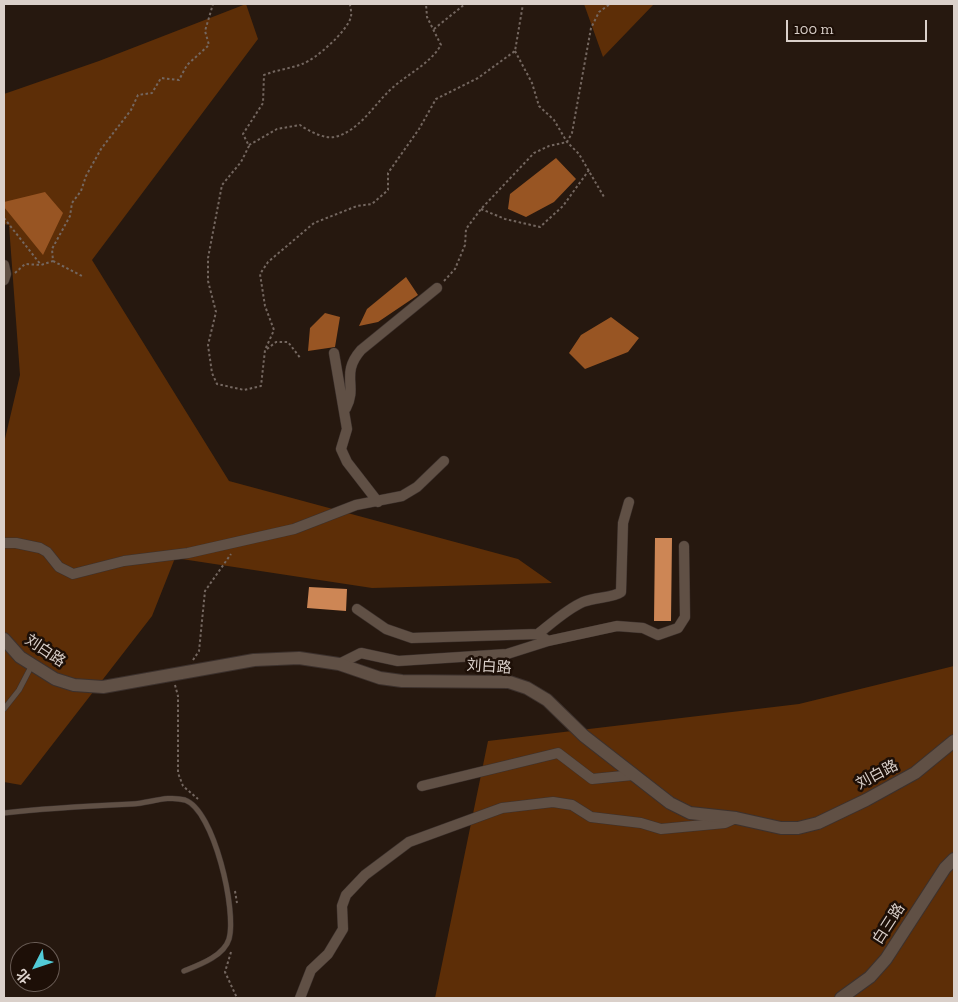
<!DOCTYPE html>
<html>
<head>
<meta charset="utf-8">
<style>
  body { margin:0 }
  #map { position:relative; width:958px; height:1002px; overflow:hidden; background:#26180f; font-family:"Zilla Slab","Noto Sans SC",serif }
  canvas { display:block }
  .frame { position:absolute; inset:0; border:5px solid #dad0ca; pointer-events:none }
  .north { position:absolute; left:10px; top:942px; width:50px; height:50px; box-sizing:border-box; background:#1d0f07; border:1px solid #695c55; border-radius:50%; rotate:229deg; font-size:14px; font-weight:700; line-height:20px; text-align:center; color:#dad0ca }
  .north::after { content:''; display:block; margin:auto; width:18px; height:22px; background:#52cbd7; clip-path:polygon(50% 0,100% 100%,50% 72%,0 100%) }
  .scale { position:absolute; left:786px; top:20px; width:141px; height:22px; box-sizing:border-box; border:2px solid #dad0ca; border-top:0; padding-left:6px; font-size:15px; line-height:18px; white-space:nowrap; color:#dad0ca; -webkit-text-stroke:4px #1d0f07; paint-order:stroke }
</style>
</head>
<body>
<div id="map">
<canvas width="958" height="1002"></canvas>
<div class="frame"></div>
<div class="north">北</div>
<div class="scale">100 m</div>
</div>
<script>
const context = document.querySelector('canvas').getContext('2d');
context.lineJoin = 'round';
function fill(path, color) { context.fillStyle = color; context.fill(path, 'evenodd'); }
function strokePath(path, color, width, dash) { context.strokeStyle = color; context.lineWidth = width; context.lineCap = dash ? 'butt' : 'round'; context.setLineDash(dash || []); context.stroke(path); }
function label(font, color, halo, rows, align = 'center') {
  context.font = font + ' "Zilla Slab","Noto Sans SC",serif'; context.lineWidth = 5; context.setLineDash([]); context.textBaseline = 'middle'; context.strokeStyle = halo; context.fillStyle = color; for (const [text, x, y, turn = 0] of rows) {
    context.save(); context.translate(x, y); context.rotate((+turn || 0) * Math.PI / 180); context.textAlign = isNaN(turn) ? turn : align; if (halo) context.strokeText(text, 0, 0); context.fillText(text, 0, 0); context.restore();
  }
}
const green = new Path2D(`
  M246,4L258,39L92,260L229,481L518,559L552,583L372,588L175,558L152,616L21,785L4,782V443L20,375L9,225L4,224V94L99,61Z
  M584,4H654L603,57Z
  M954,666V998H435L488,741L799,704Z`);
const water = new Path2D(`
  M556,158L576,179L554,202L526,217L508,209L510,194Z
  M45,192L63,213L43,255L4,207V202Z
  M406,277L418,295L378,322L359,326L367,309Z
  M325,313L340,317L335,347L308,351L310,328Z
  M611,317L639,338L628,352L585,369L569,353L581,335Z`);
const building = new Path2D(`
  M655,538H672L671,621H654Z
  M309,587L347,589L346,611L307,608Z`);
const path = new Path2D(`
  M350,4C350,7 352,12 351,16C349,30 315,60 302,64C289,69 276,70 264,75L263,103L243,134L249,146L241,162L222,185L208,258V281L216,312L208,345L212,373L217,384L244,390L261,386L265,350L274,330L265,306L260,274L268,262L314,223L357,206L372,204L388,190V173L419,129L436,99L478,78L515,51L523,4
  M434,29L465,4
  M515,51L532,83L539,106L554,120L567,142L579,154L604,197
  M249,145L277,129L300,125C309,131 323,139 335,137C359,131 374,105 390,90C407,74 429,65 441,45L427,17L426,4
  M481,209L505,219L540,227L563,206L589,170
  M4,218L41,265
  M53,261L82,276
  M15,273L25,264L41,265L53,261L52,249L70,216L72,203L81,191L86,176L101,149L131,110L138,95L152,93L161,78L179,80L187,65L209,45L205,31L213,4
  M444,281L455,269L465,245L466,229L481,209L534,153L549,146L567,142L572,133L591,28L599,12L610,4
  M267,349L276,342H288L301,359
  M193,660L199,651L205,591L231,554
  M175,685L178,696V773L183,786L198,799
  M235,891L237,903
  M231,952L225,972L237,998`);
const service = new Path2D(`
  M4,709L19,690L32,665
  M4,813C47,808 89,806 132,804C150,803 167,795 185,800C214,810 237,911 229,939C224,956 199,965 184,971`);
const minor = new Path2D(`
  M4,265L6,274L4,280
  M334,353L347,429L341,449L347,462L378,502
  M346,408C358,386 340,374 361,350L437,288
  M4,543H16L40,548L47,552L59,567L73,574L124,561L188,553L294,529L356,505L402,496L417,487L444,461
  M357,609L386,629L412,638L538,634L548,641
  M538,634C552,623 567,609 583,602C595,597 613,598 621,592L623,523L629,502
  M339,664L361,653L398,661L507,654L548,641L617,626L643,628L658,635L678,628L685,617L684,546
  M422,786L558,753L592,779L633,775
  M300,998L311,970L328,954L343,929L342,906L346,895L365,875L409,842L502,808L553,802L572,805L591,817L641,823L661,829L725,823L736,818`);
const tertiary = new Path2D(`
  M4,639L20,657L55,679L74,685L103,687L254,660L299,658L339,664L380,678L402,681L509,682L527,688L547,700L584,736L670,803L690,813L736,818L781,828H798L818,823L866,800L915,773L954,741
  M841,998L870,977L886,959L945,868L954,859`);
const streetNames = [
  ["刘白路",45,651,34],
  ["刘白路",489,667,4],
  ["刘白路",877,775,-28],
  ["白三路",889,924,-57]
];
fill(green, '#5d2e07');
fill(water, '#985523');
fill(building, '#cd8655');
strokePath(service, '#3c312d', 6);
strokePath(minor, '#3c312d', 11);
strokePath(tertiary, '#3c312d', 14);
strokePath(path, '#746760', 2, [2.5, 2.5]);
strokePath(service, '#605045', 5);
strokePath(minor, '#605045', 10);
strokePath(tertiary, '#605045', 12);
label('15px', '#dad0ca', '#1d0f07', streetNames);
</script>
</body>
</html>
